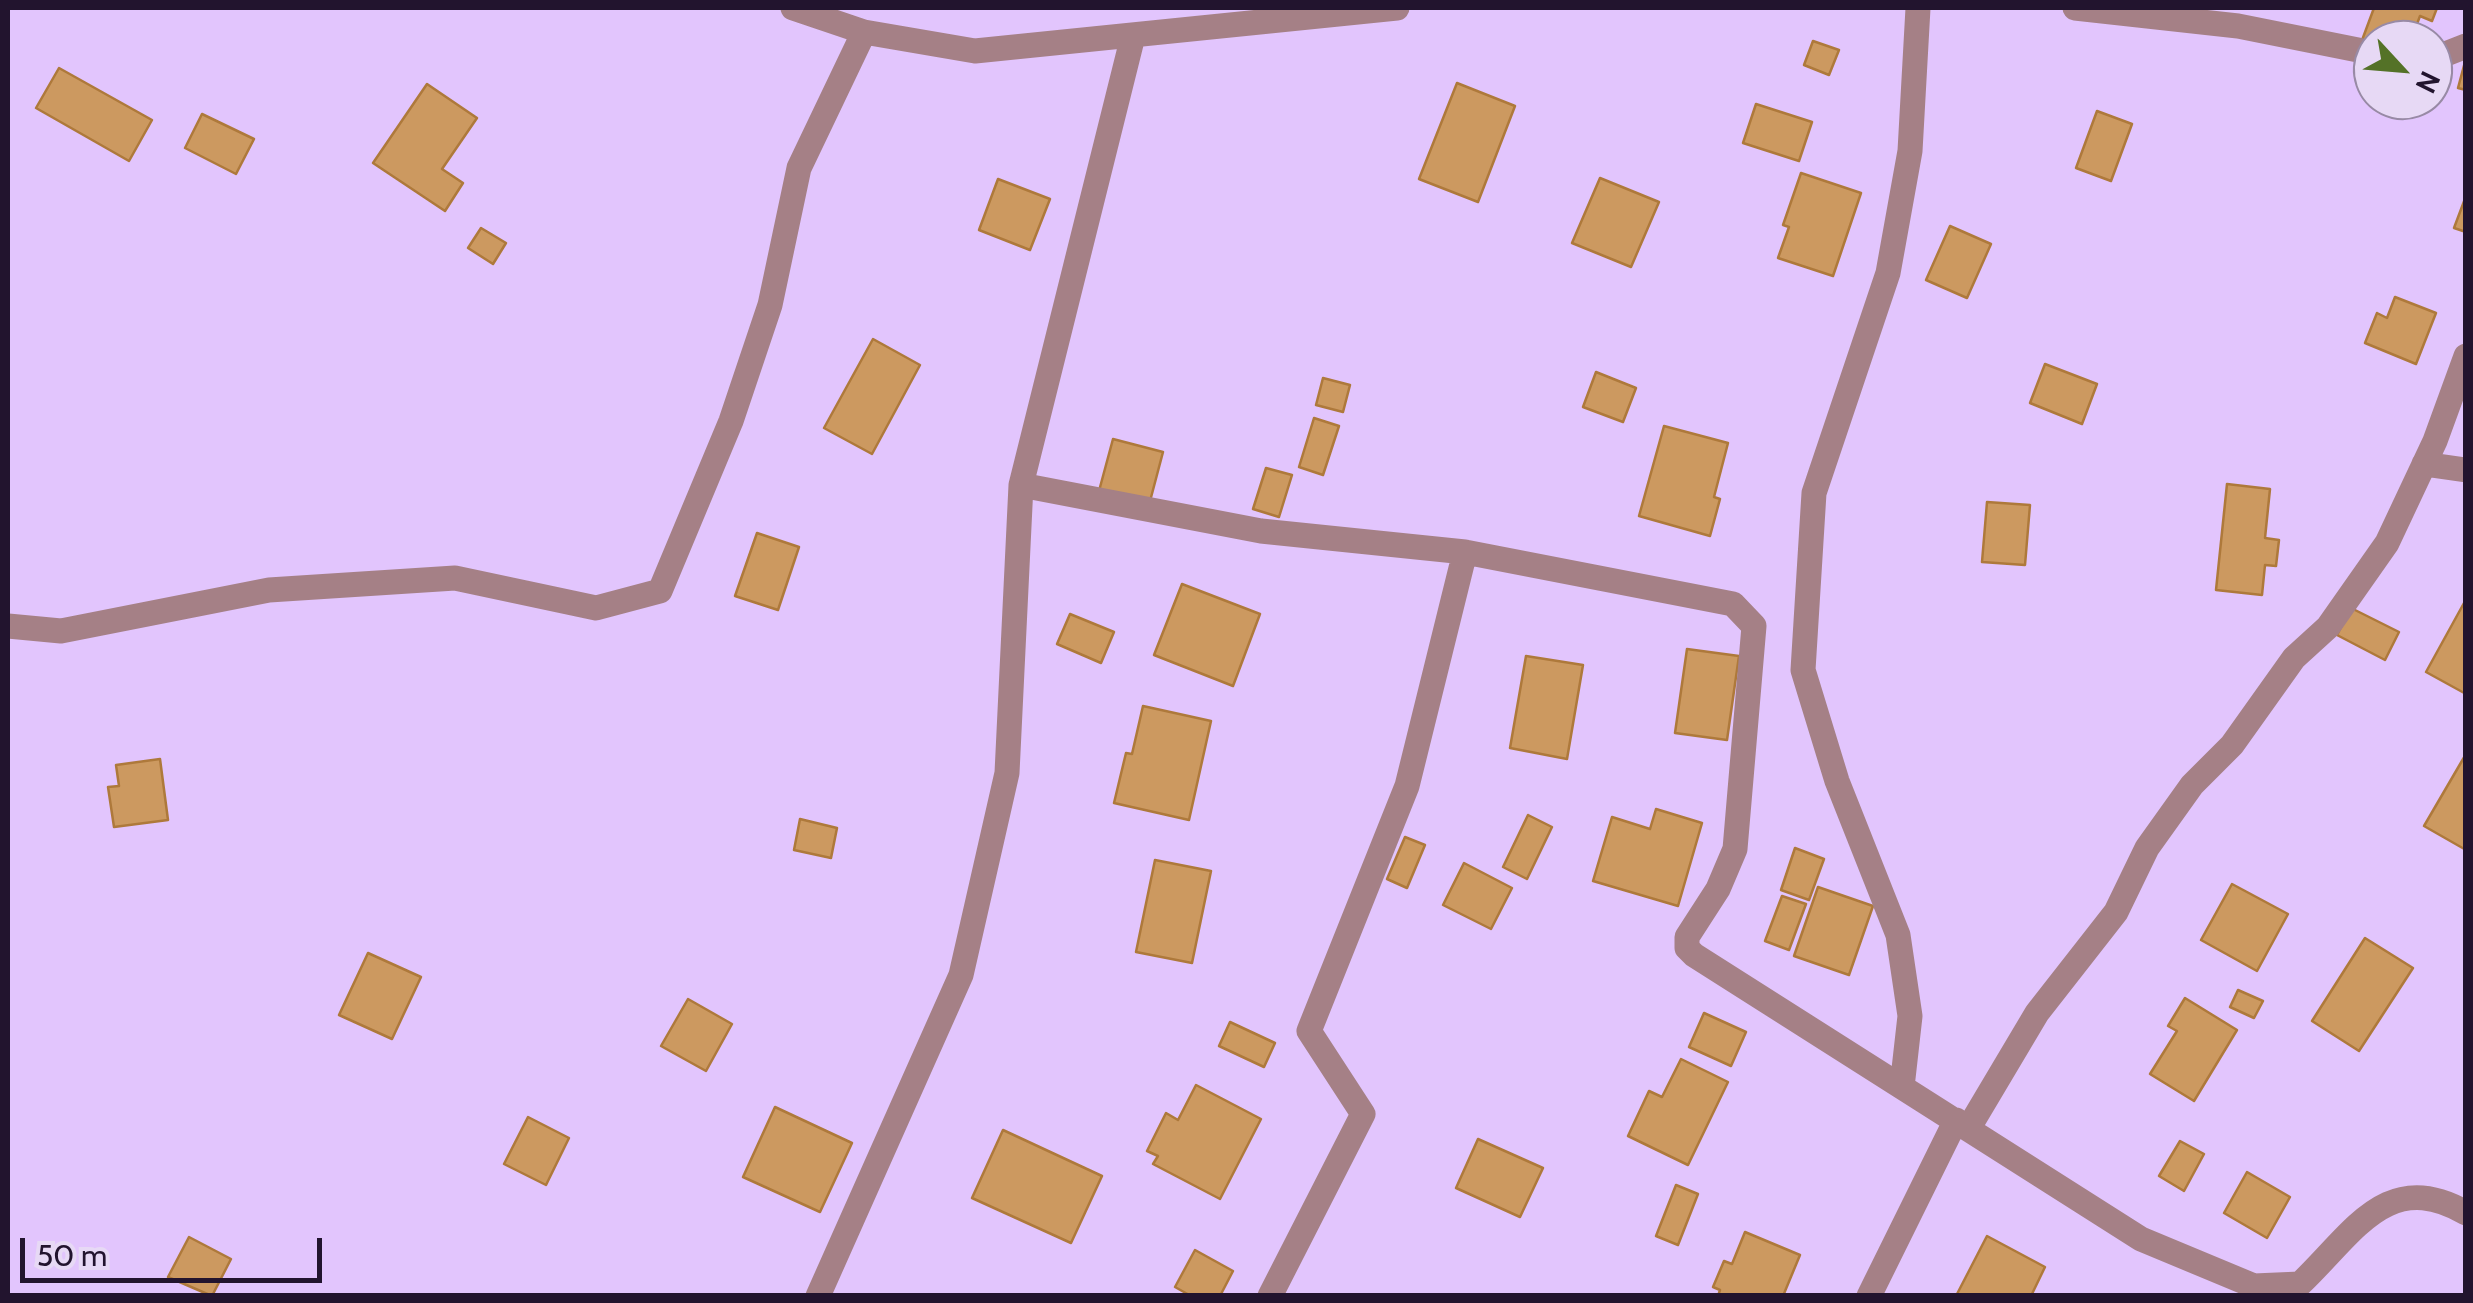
<!DOCTYPE html>
<html>
<head>
<meta charset="utf-8">
<style>
  body { margin:0 }
  #map { position:relative; width:2473px; height:1303px; overflow:hidden; background:#e2c5fd; font-family:Cabin,sans-serif }
  canvas { display:block }
  .frame { position:absolute; inset:0; border:10px solid #22142e; pointer-events:none }
  .north { position:absolute; left:2353px; top:20px; width:100px; height:100px; box-sizing:border-box; background:#e7d9f5; border:2px solid #988aa5; border-radius:50%; rotate:116deg; font-size:28px; font-weight:700; line-height:40px; text-align:center; color:#22142e }
  .north::after { content:''; display:block; margin:auto; width:35px; height:45px; background:#547227; clip-path:polygon(50% 0,100% 100%,50% 72%,0 100%) }
  .scale { position:absolute; left:20px; top:1238px; width:302px; height:45px; box-sizing:border-box; border:5px solid #22142e; border-top:0; padding-left:12px; font-size:30px; line-height:35px; white-space:nowrap; color:#22142e; -webkit-text-stroke:8px #e7d9f5; paint-order:stroke }
</style>
</head>
<body>
<div id="map">
<canvas width="2473" height="1303"></canvas>
<div class="frame"></div>
<div class="north">N</div>
<div class="scale">50 m</div>
</div>
<script>
const context = document.querySelector('canvas').getContext('2d');
context.lineJoin = 'round';
function fill(path, color) { context.fillStyle = color; context.fill(path, 'evenodd'); }
function strokePath(path, color, width, dash) { context.strokeStyle = color; context.lineWidth = width; context.lineCap = dash ? 'butt' : 'round'; context.setLineDash(dash || []); context.stroke(path); }
const building = new Path2D(`
  M2374,8H2437L2432,21L2420,16L2411,40H2373V48L2361,43Z
  M1813,41L1839,50L1829,75L1804,65Z
  M2466,58V90L2458,88Z
  M59,68L152,120L129,161L36,108Z
  M1457,83L1515,106L1478,202L1419,179Z
  M427,84L477,118L442,169L463,183L445,211L373,163Z
  M1756,104L1812,122L1799,161L1743,143Z
  M2097,111L2132,124L2111,181L2076,168Z
  M202,114L254,139L236,174L185,148Z
  M1801,173L1861,193L1833,276L1778,258L1789,227L1783,225Z
  M1600,178L1659,202L1631,267L1572,243Z
  M998,179L1050,199L1030,250L979,230Z
  M2466,196V232L2454,228Z
  M1950,226L1991,244L1967,298L1926,280Z
  M481,228L506,243L493,264L468,248Z
  M2395,297L2436,313L2416,364L2365,343L2377,313L2387,318Z
  M873,339L920,365L872,454L824,428Z
  M2045,364L2097,384L2082,424L2030,403Z
  M1596,372L1636,388L1623,422L1583,407Z
  M1323,378L1350,385L1343,412L1316,405Z
  M1314,418L1339,426L1323,475L1299,467Z
  M1664,426L1728,443L1714,497L1720,499L1710,536L1639,516Z
  M1113,439L1163,452L1149,505L1099,491Z
  M1266,468L1292,475L1279,517L1253,509Z
  M2227,484L2270,489L2265,538L2279,540L2276,566L2265,565L2262,595L2216,590Z
  M1987,502L2030,505L2025,565L1982,562Z
  M757,533L799,547L778,610L735,596Z
  M1182,584L1260,614L1233,686L1154,655Z
  M2464,603L2466,604V694L2426,672Z
  M2351,608L2399,632L2385,660L2337,635Z
  M1070,614L1114,632L1101,663L1057,644Z
  M1687,649L1739,656L1727,740L1675,733Z
  M1526,656L1583,665L1567,759L1510,748Z
  M1143,706L1211,721L1189,820L1114,803L1126,753L1132,754Z
  M2466,754V850L2424,826Z
  M160,759L168,820L114,827L108,787L119,786L116,765Z
  M1656,809L1702,823L1678,906L1593,881L1612,817L1650,829Z
  M1528,815L1552,827L1527,879L1503,867Z
  M800,819L837,828L831,858L794,850Z
  M1405,837L1425,845L1407,888L1387,879Z
  M1795,848L1824,859L1809,900L1781,890Z
  M1155,860L1211,871L1192,963L1136,952Z
  M1464,863L1512,888L1491,929L1443,905Z
  M2232,884L2288,914L2257,971L2201,940Z
  M1818,887L1873,906L1849,975L1794,956Z
  M1782,896L1806,904L1789,950L1765,941Z
  M2365,938L2413,968L2359,1051L2312,1021Z
  M368,953L421,977L392,1039L339,1015Z
  M2238,990L2263,1001L2254,1018L2230,1007Z
  M2185,998L2237,1030L2194,1101L2150,1074L2177,1031L2168,1026Z
  M688,999L732,1024L706,1071L661,1046Z
  M1704,1013L1746,1032L1731,1066L1689,1047Z
  M1230,1022L1275,1043L1264,1067L1219,1046Z
  M1681,1059L1728,1082L1688,1165L1628,1136L1649,1091L1662,1097Z
  M1196,1085L1261,1119L1220,1199L1153,1164L1158,1156L1147,1151L1166,1113L1178,1120Z
  M775,1107L852,1143L820,1212L743,1177Z
  M528,1117L569,1138L546,1185L504,1164Z
  M1003,1130L1102,1176L1071,1243L972,1198Z
  M1478,1139L1543,1168L1520,1217L1456,1188Z
  M2180,1141L2204,1154L2184,1191L2159,1176Z
  M2247,1172L2290,1197L2267,1238L2224,1213Z
  M1676,1185L1698,1194L1678,1245L1656,1236Z
  M1745,1232L1800,1255L1783,1296H1718L1720,1290L1713,1287L1724,1261L1732,1264Z
  M1987,1236L2045,1267L2031,1296H1956Z
  M189,1237L231,1259L212,1296L168,1277Z
  M1195,1250L1233,1271L1220,1296H1191L1175,1287Z`);
const street = new Path2D(`
  M793,8L864,32L975,51L1397,8
  M2075,8L2238,26L2373,53
  M2433,59L2466,46
  M2424,464L2466,470
  M1021,485L1261,531L1465,552L1733,604L1754,626L1735,849L1718,889L1687,937V948L1694,955L2141,1239L2254,1286L2300,1284C2353,1234 2387,1167 2466,1213
  M8,626L61,631L269,590L455,578L596,608L660,591L731,421L770,305L799,168L864,32
  M1902,1087L1910,1016L1898,935L1837,781L1803,670L1814,493L1888,273L1910,151L1918,8
  M1968,1129L2037,1013L2116,912L2147,848L2192,785L2232,745L2294,658L2328,627L2387,543L2435,441L2466,356
  M818,1296L961,975L1007,773L1021,485L1133,36
  M1270,1296L1363,1114L1309,1031L1407,786L1465,552
  M1869,1296L1956,1120`);
fill(building, '#cc9960');
strokePath(building, '#ae793b', 2.5);
strokePath(street, '#a58086', 25);
</script>
</body>
</html>
